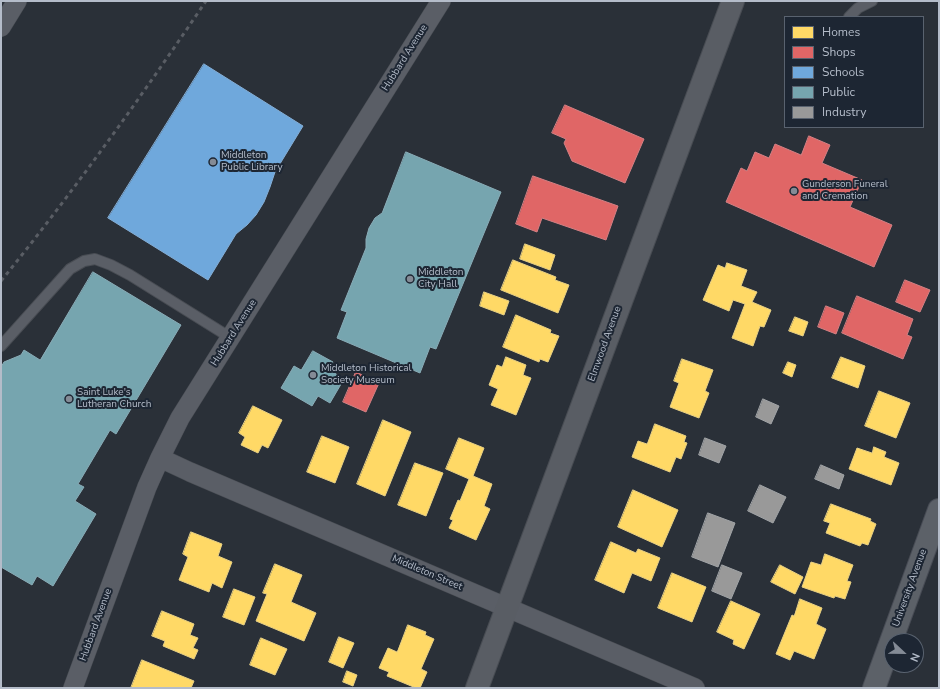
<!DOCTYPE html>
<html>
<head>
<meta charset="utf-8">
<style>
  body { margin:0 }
  #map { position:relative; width:940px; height:689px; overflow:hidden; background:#2a3038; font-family:"Nunito Sans",sans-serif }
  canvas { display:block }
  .frame { position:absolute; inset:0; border:2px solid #b4bcc9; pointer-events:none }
  .legend { position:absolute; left:784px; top:16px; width:140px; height:112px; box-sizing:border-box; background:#1d2633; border:1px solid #59626f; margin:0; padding:5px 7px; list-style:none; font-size:12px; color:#b4bcc9 }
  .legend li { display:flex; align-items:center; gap:8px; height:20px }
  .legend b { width:20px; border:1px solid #59626f }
  .north { position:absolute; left:884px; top:633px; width:40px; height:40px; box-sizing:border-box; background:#1d2633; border:1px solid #59626f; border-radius:50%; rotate:112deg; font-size:11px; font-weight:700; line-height:16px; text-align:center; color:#b4bcc9 }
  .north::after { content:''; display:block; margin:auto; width:14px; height:18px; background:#848b96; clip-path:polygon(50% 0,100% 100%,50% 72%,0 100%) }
</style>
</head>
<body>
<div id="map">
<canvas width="940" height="689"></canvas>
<div class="frame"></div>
<ul class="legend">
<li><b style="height:11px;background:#ffd966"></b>Homes</li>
<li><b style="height:11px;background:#e06666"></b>Shops</li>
<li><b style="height:11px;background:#6fa8dc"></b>Schools</li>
<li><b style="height:11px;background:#76a5af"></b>Public</li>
<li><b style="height:11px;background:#999"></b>Industry</li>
</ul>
<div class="north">N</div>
</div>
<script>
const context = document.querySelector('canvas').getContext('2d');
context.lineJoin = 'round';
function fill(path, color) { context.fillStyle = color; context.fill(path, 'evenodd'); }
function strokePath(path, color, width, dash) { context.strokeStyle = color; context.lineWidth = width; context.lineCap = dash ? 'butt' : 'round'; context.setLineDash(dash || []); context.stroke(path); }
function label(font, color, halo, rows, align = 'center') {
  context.font = font + ' "Nunito Sans",sans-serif'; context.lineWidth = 4; context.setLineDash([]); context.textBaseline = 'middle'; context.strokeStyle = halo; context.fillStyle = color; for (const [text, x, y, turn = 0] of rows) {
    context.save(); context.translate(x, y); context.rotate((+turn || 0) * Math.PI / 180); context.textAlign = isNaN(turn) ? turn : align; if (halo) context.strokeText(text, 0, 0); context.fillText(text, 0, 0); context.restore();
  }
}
const homes = new Path2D(`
  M525,244L555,255L550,270L520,259Z
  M513,260L556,277L555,280L569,285L558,313L501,290Z
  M727,263L747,270L741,286L757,292L752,302L771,310L764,327L760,326L753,346L732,338L745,304L733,300L729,311L703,300L718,265L725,268Z
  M484,292L509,301L504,315L480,306Z
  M516,315L551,330L550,333L559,336L548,362L540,359L539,362L503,347Z
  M795,317L808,322L803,336L789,331Z
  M506,357L526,365L523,375L531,378L516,415L491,405L498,389L489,385L497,365L502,367Z
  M841,357L865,366L858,388L832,378Z
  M682,359L713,370L705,391L709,393L699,418L670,407L679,383L674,381Z
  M788,362L796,365L792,377L783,373Z
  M879,391L910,403L896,438L865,426Z
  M253,406L282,420L268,448L262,445L258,453L241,445L245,437L239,433Z
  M383,420L411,432L385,496L357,484Z
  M655,424L686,436L684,442L687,443L681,459L676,457L670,472L632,457L638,441L647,444Z
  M322,436L349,447L335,483L307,472Z
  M459,438L484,448L473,476L492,484L484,506L490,509L476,540L449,528L453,520L450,519L458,500L460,501L469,479L446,469Z
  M874,447L886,452L884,457L899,463L891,485L849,469L857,448L872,453Z
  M415,463L443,473L426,516L398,505Z
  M633,490L678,510L662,547L618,527Z
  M831,504L871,519L870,521L876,524L868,545L862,543L860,546L826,533L830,523L824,521Z
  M191,532L222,544L218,556L232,562L222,588L212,583L209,592L179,580L188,557L183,554Z
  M611,542L636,553L638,549L660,558L651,581L632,573L624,593L595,580Z
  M825,554L853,565L847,581L851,582L845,599L835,596L834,598L802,587L811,562L821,565Z
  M275,564L302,575L291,602L316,613L304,641L256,621L267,594L263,593Z
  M780,565L803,577L795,594L771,582Z
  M672,573L706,587L692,622L658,608Z
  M234,589L255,597L244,625L223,617Z
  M800,599L822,608L816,624L826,629L814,659L794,651L790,660L776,654L792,615L794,616Z
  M731,601L760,614L744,649L733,644L734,640L717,632Z
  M162,611L194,624L190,635L198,638L193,648L198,650L194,659L163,646L165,641L152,636Z
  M408,625L426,632L425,635L434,639L421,669L427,672L420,688H416L387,676L389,672L379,668L388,648L397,652Z
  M339,637L354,643L343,668L329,662Z
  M261,638L287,649L275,675L250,665Z
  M142,660L194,681L191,688H131Z
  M347,671L357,675L353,686L343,682Z`);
const shops = new Path2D(`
  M565,105L644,139L625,183L572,161L564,143L566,139L552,133Z
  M809,136L830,145L822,163L862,180L850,207L892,225L874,267L726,202L741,168L747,171L755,152L769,158L775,144L801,155Z
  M533,176L618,206L606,240L542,218L537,232L516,224Z
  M905,280L930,290L920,312L896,302Z
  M857,296L913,319L907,335L912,337L903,359L842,333Z
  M826,306L844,313L836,334L818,327Z
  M356,372L379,383L366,412L343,402Z`);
const schools = new Path2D(`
  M204,64L303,126L275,172L270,187L264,202L256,215L247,225L236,234L208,280L108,218Z`);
const public = new Path2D(`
  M406,152L501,192L436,349L430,347L420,373L337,338L347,312L341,310L366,248V239L369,228L375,218L382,213Z
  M93,272L181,325L116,434L110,430L78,484L84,487L75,501L96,514L53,586L37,576L32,585L1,567V367L4,362L21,355L24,350L40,360Z
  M313,351L333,362L328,369L344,379L330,403L318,396L312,406L281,388L294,366L301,370Z`);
const industry = new Path2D(`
  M763,399L779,406L771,424L756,417Z
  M705,438L726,446L719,463L699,455Z
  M821,465L844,475L839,489L815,479Z
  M760,485L786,497L773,523L748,511Z
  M708,513L735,523L718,567L692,557Z
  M722,565L742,573L731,599L712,591Z`);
const lane = new Path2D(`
  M849,17L858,8L872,1
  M1,346L70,269L84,261L95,259L111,265L130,275L231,338`);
const street = new Path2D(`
  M1,27L17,1
  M160,458L190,472L695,688
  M73,688L147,487L160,458L180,418L441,1`);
const secondary = new Path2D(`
  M477,688L733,1`);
const primary = new Path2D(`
  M874,688L939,510`);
const rail = new Path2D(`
  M1,281C74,191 141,97 206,1`);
const markers = [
  [213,162,4,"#848b96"],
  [794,191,4,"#848b96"],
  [410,279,4,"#848b96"],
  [313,375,4,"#848b96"],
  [69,399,4,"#848b96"]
];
const streetNames = [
  ["Hubbard Avenue",405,58,-58],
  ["Hubbard Avenue",234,333,-58],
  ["Elmwood Avenue",605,344,-70],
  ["Middleton Street",427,573,23],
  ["University Avenue",910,588,-70],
  ["Hubbard Avenue",96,625,-70]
];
const poiNames = [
  ["Middleton",221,156],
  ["Public Library",221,168],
  ["Gunderson Funeral",802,185],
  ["and Cremation",802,197],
  ["Middleton",418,273],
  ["City Hall",418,285],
  ["Middleton Historical",321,369],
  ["Society Museum",321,381],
  ["Saint Luke's",77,393],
  ["Lutheran Church",77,405]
];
fill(homes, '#ffd966');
strokePath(homes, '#e8d084', 1);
fill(shops, '#e06666');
strokePath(shops, '#d38084', 1);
fill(schools, '#6fa8dc');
strokePath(schools, '#84aed6', 1);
fill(public, '#76a5af');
strokePath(public, '#89acb7', 1);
fill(industry, '#999');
strokePath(industry, '#a1a4a7', 1);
strokePath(lane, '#484c53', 12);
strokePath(street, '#484c53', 20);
strokePath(secondary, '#484c53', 24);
strokePath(primary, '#484c55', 24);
strokePath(lane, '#5a5e66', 10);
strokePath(street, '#5a5e66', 19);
strokePath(secondary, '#595d64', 22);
strokePath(primary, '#5c6168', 22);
strokePath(rail, '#595d64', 3, [4, 4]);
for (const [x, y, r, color] of markers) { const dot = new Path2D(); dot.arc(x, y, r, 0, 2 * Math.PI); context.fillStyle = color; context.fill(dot); strokePath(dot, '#1d2633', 1.5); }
label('10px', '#b4bcc9', '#1d2633', streetNames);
label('10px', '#b4bcc9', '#1d2633', poiNames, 'left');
</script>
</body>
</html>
